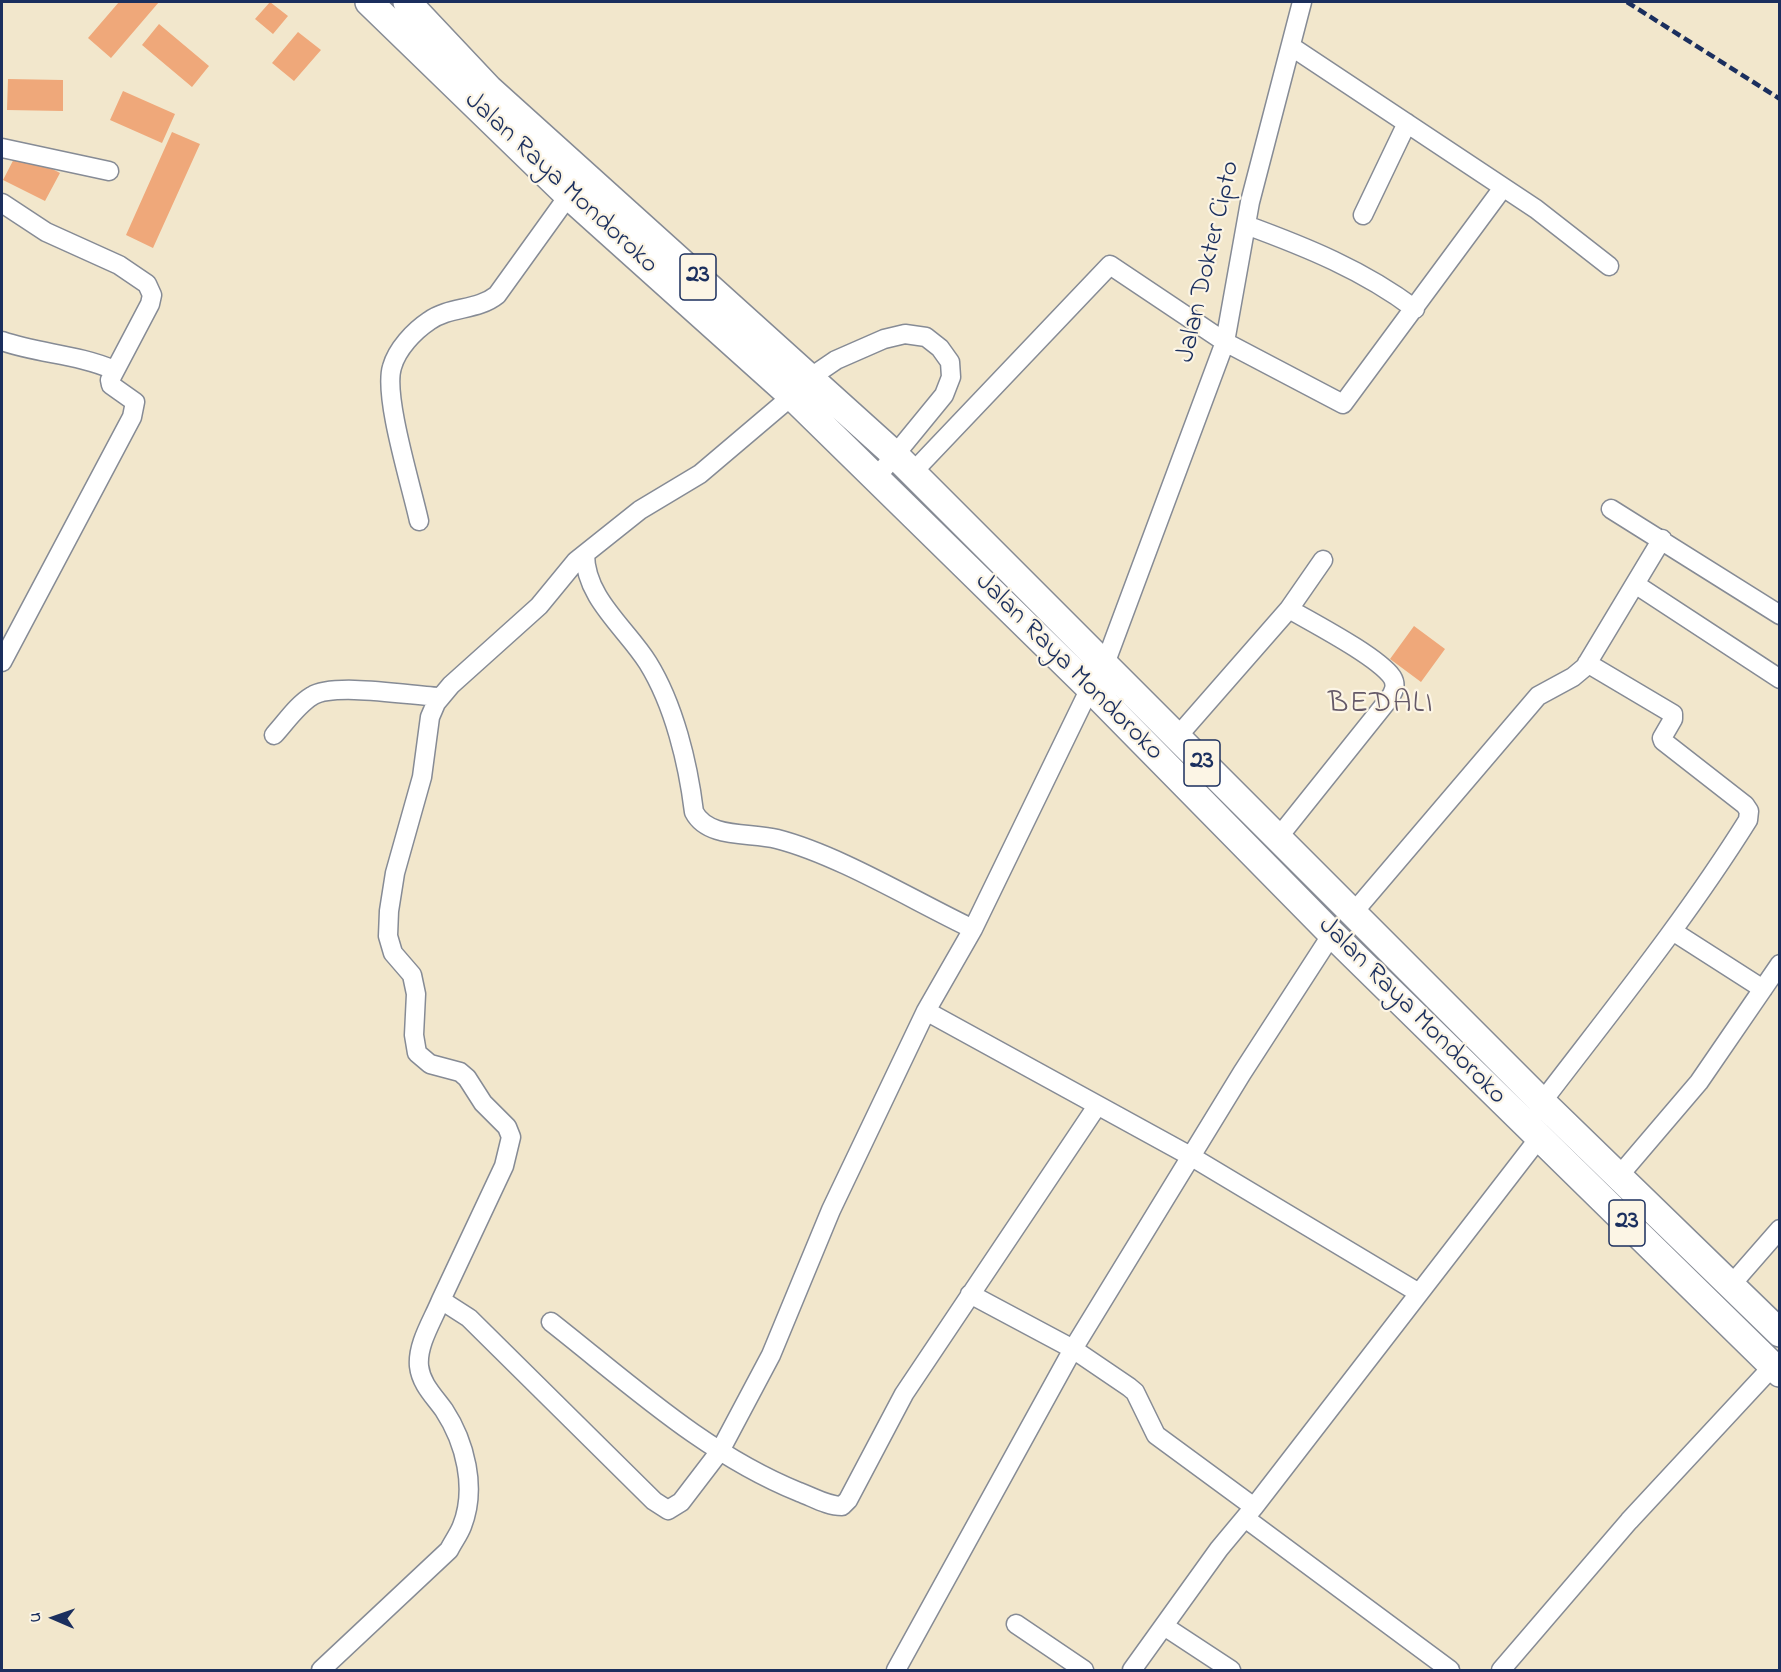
<!DOCTYPE html>
<html>
<head>
<meta charset="utf-8">
<style>
  body { margin:0 }
  #map { position:relative; width:1781px; height:1672px; overflow:hidden; background:#f2e7cc; font-family:"Indie Flower",sans-serif }
  canvas { display:block }
  .frame { position:absolute; inset:0; border:3px solid #1b2f5e; pointer-events:none }
  .north { position:absolute; left:24px; top:1588px; width:60px; height:60px; -webkit-text-stroke:4px #fcf5e5; paint-order:stroke; rotate:272deg; font-size:16px; font-weight:700; line-height:24px; text-align:center; color:#1b2f5e }
  .north::after { content:''; display:block; margin:auto; width:21px; height:27px; background:#1b2f5e; clip-path:polygon(50% 0,100% 100%,50% 72%,0 100%) }
</style>
</head>
<body>
<div id="map">
<canvas width="1781" height="1672"></canvas>
<div class="frame"></div>
<div class="north">U</div>
</div>
<script>
const context = document.querySelector('canvas').getContext('2d');
context.lineJoin = 'round';
function fill(path, color) { context.fillStyle = color; context.fill(path, 'evenodd'); }
function strokePath(path, color, width, dash) { context.strokeStyle = color; context.lineWidth = width; context.lineCap = dash ? 'butt' : 'round'; context.setLineDash(dash || []); context.stroke(path); }
function label(font, color, halo, rows, align = 'center') {
  context.font = font + ' "Indie Flower",sans-serif'; context.lineWidth = 4.5; context.setLineDash([]); context.textBaseline = 'middle'; context.strokeStyle = halo; context.fillStyle = color; for (const [text, x, y, turn = 0] of rows) {
    context.save(); context.translate(x, y); context.rotate((+turn || 0) * Math.PI / 180); context.textAlign = isNaN(turn) ? turn : align; if (halo) context.strokeText(text, 0, 0); context.fillText(text, 0, 0); context.restore();
  }
}
const building = new Path2D(`
  M119,2H159L111,58L88,38Z
  M270,2L288,16L273,34L255,19Z
  M159,24L209,66L192,87L142,45Z
  M298,32L321,50L294,81L272,63Z
  M8,79L63,80V111L7,110Z
  M123,91L175,114L162,143L110,120Z
  M172,132L200,144L153,248L126,235Z
  M18,151L60,173L45,201L3,180Z
  M1414,626L1445,649L1421,682L1390,659Z`);
const minor = new Path2D(`
  M1292,47L1536,209L1609,266
  M2,148L109,171
  M2,203L46,232L119,265L147,284L152,295L150,304L110,380L111,385L135,402L132,417L2,662
  M1363,215L1407,123
  M1246,225C1306,247 1363,270 1415,309
  M2,341C39,354 77,354 114,370
  M913,472L1110,265L1225,342L1343,404L1502,189
  M1611,509L1780,615
  M419,521C412,488 383,396 392,367C397,349 414,331 429,321C450,306 477,311 497,295L574,188
  M585,554C585,598 626,628 648,663C674,705 688,763 694,812C708,839 750,832 777,839C839,855 914,901 973,929
  M1635,584L1780,679
  M1105,664L1225,342L1250,202L1302,2
  M274,735C286,722 297,705 312,696C334,682 413,696 441,697
  M1177,737L1289,609L1323,560
  M1277,839L1389,699C1394,692 1397,685 1392,677C1377,656 1313,623 1289,609
  M1353,913L1538,696L1573,677L1585,667L1662,539
  M1674,932L1763,989
  M926,1011L1192,1157L1419,1293
  M1542,1102C1613,1009 1686,919 1748,820L1749,811L1745,805L1663,741L1662,738L1673,719V714L1587,663
  M1618,1177L1699,1082L1780,964
  M1731,1285L1780,1229
  M970,1294L1073,1349L1129,1387L1135,1392L1156,1435L1254,1507
  M441,1300L504,1166L511,1137L507,1127L483,1103L467,1078L460,1072L430,1064L417,1053L414,1035L416,994L412,975L393,953L388,936L389,911L395,873L422,777L430,717L436,703L451,685L539,606L576,561L640,510L700,474L792,396L811,377L836,360L884,339L905,334L926,337L940,348L950,362L951,377L944,395L876,478
  M551,1322C630,1384 705,1454 799,1492C813,1497 827,1506 842,1506L848,1500L904,1394L1097,1106
  M1245,1518L1450,1670
  M1016,1624L1084,1670
  M1164,1626L1231,1670
  M321,1670L449,1550C453,1542 459,1534 462,1526C477,1488 465,1442 444,1410C434,1396 421,1384 419,1366C417,1344 433,1320 441,1300L469,1318L654,1501L668,1510L681,1502L720,1451L771,1355L831,1210L926,1011L973,929L1090,688
  M896,1670L1073,1349L1242,1073L1332,934
  M1132,1670L1219,1549L1254,1507L1539,1138
  M1501,1670L1629,1521L1773,1366`);
const highway = new Path2D(`
  M369,2L568,195L792,396L1090,688L1332,934L1780,1373
  M407,2L489,89L894,454L1542,1102L1780,1333`);
const rail = new Path2D(`
  M1627,2L1780,99`);
const shields = [
  [698,277,36],
  [1202,763,36],
  [1627,1223,36]
];
const shieldNames = [
  ["23",698,277],
  ["23",1202,763],
  ["23",1627,1223]
];
const streetNames = [
  ["Jalan Raya Mondoroko",560,184,43],
  ["Jalan Dokter Cipto",1210,262,-77],
  ["Jalan Raya Mondoroko",1068,668,45],
  ["Jalan Raya Mondoroko",1411,1012,45]
];
const quarterNames = [
  ["BEDALI",1381,706]
];
fill(building, '#efa87a');
strokePath(minor, '#868b95', 21);
strokePath(highway, '#868b95', 30);
strokePath(minor, '#fff', 18);
strokePath(highway, '#fff', 27);
strokePath(rail, '#1b2f5e', 4.5, [9, 4.5]);
for (const [x, y, w] of shields) { const box = new Path2D(); box.roundRect(x - w / 2, y - 23, w, 46, 4.5); context.fillStyle = '#fcf5e5'; context.fill(box); strokePath(box, '#1b2f5e', 1.5); }
label('bold 26px', '#1b2f5e', null, shieldNames);
label('27px', '#1b2f5e', '#fcf5e5', streetNames);
context.letterSpacing = '1.5px';
label('30px', '#655968', '#fcf5e5', quarterNames);
context.letterSpacing = '0px';
</script>
</body>
</html>
